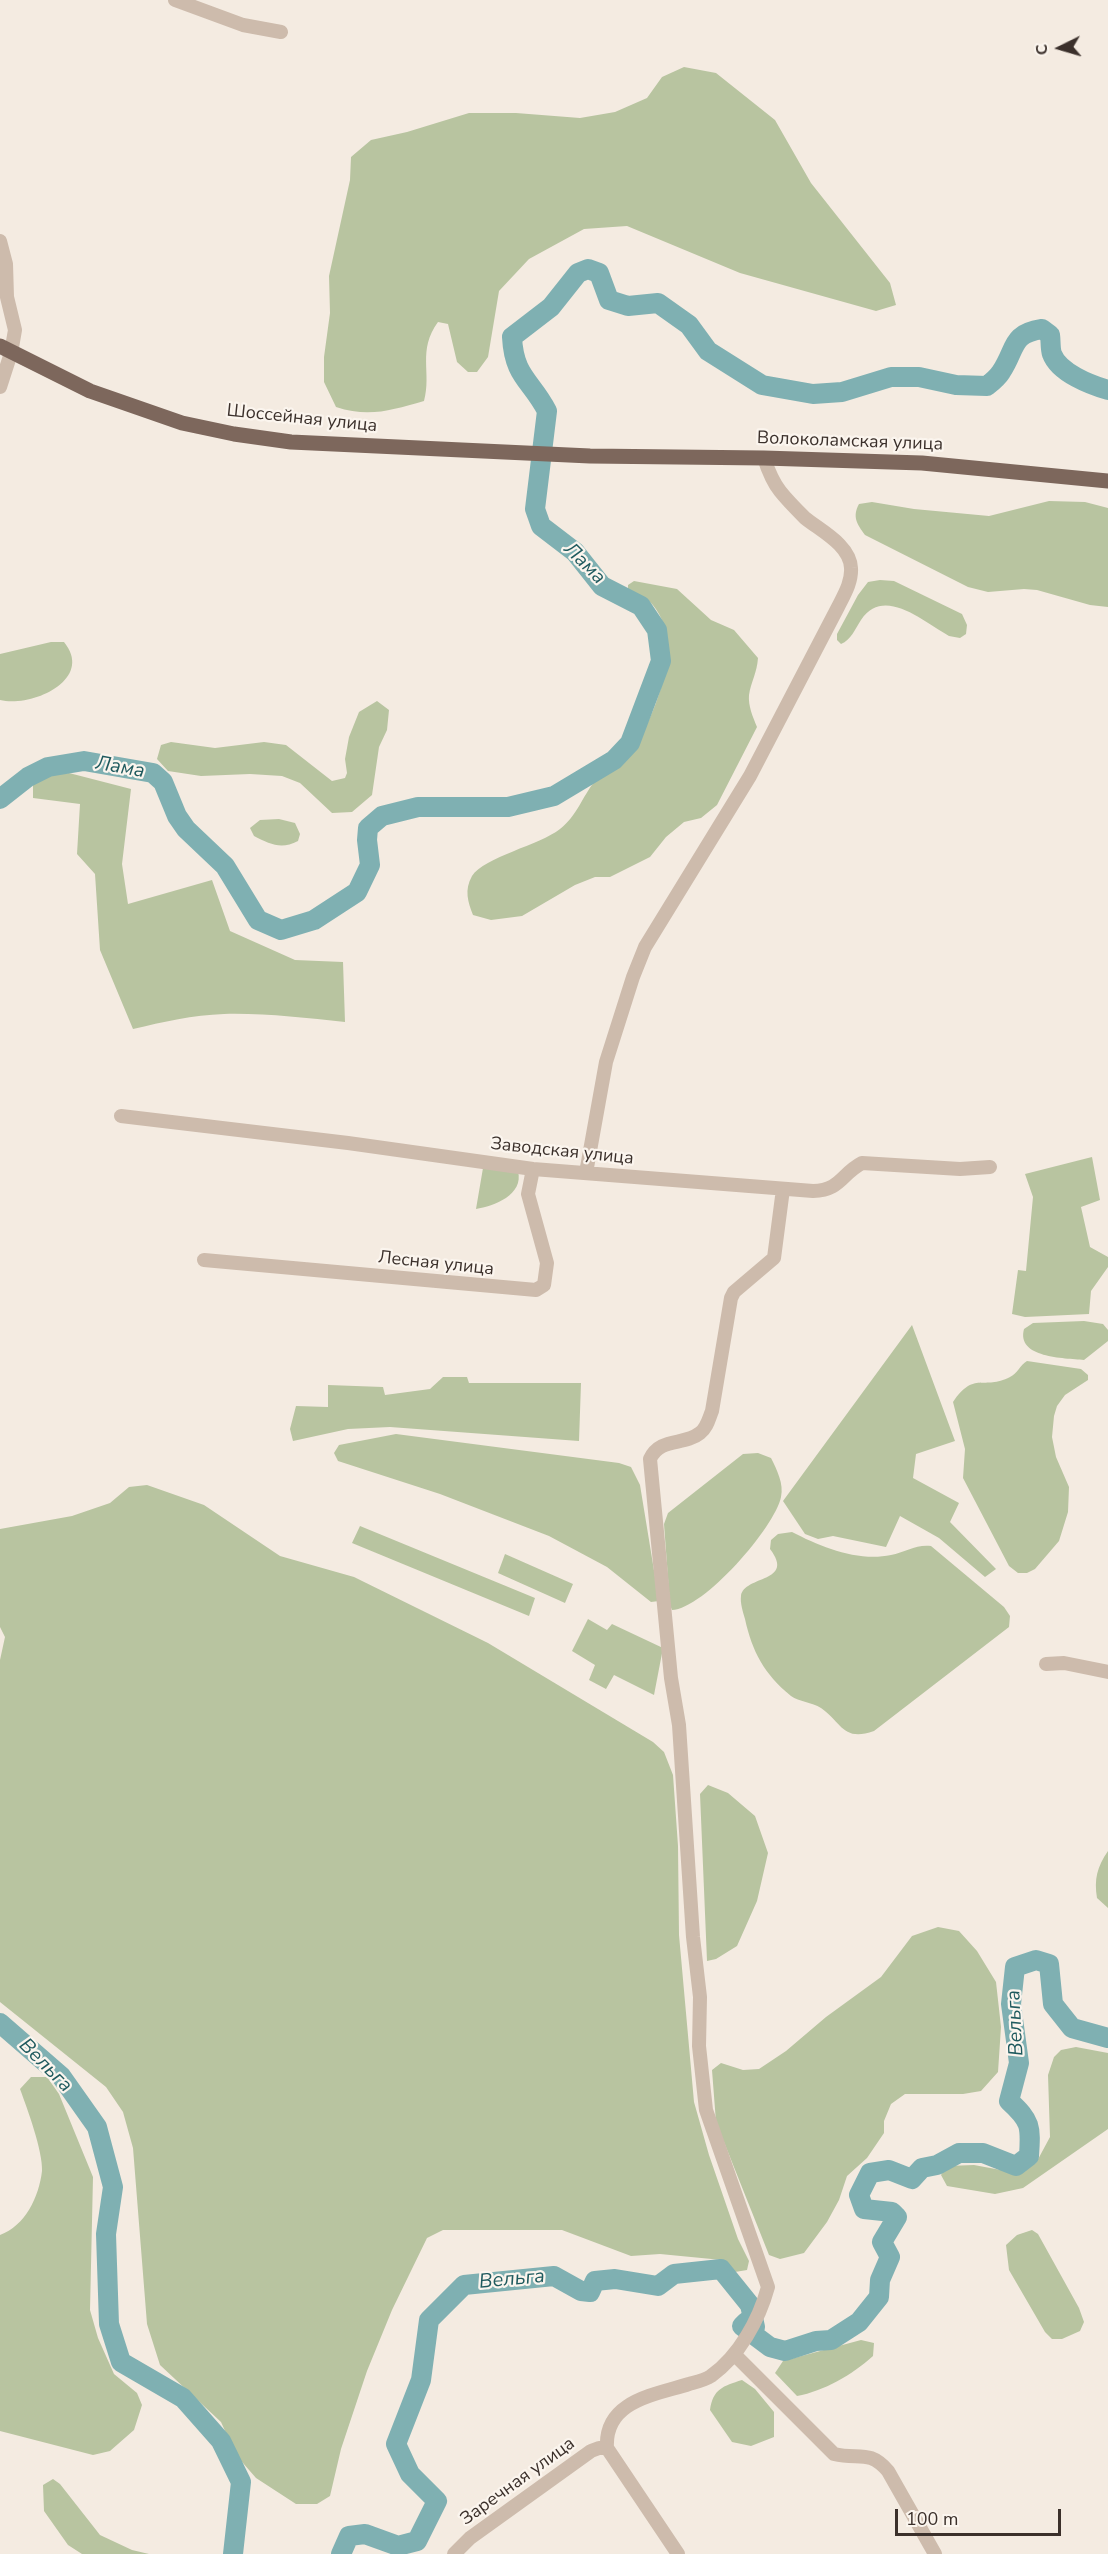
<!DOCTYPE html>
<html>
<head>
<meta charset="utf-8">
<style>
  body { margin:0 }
  #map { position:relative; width:1108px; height:2554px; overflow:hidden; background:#f4ebe1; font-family:"Nunito Sans",sans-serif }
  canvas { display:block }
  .north { position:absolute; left:1030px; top:18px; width:60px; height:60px; -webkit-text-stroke:4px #fbf5ee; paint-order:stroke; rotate:265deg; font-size:16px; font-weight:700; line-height:24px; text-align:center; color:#3b302b }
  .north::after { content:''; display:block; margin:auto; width:21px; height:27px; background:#3b302b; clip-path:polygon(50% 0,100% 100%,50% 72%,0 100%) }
  .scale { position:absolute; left:895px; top:2509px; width:166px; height:27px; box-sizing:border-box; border:3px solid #3b302b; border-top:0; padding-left:8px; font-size:18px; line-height:21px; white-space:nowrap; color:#3b302b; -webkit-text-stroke:4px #fbf5ee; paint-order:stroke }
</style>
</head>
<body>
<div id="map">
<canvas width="1108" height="2554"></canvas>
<div class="north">С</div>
<div class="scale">100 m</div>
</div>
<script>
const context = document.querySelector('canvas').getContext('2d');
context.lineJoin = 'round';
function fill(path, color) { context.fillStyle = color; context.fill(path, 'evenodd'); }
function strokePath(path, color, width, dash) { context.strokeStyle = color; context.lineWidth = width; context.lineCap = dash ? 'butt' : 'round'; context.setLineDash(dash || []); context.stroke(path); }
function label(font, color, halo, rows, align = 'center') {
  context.font = font + ' "Nunito Sans",sans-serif'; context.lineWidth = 4.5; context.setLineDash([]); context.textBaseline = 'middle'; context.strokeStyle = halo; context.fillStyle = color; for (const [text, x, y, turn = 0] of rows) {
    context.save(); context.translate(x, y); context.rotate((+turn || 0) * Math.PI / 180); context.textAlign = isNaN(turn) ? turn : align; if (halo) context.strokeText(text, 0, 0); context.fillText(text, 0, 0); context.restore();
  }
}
const green = new Path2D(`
  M684,67L716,73L775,120L811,183L890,283L896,305L876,311L740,273L627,226L584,229L529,259L499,291L488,357L477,372H468L457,362L448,324L438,322C417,351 432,372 424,401C392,410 369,418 336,407L324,382V357L330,313L329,276L350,180L351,157L371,140L407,132L469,113H516L580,118L615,112L647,98L662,77Z
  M1049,501L1085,502L1108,508V607L1090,605L1037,590L1024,589L988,592L968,587L865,535C857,524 852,517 859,504L872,502L914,509L989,516Z
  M880,580L894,581L962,614L967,625L966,634L960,638L949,636C922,621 884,586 861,620C855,629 851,640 841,644L837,640V634L858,595L868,582Z
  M634,581L677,589L711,620L734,630L758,658C757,673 751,682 749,695C748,706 753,717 757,727L717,805L701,818L684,822L666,837L650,857L610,877H595L575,885L522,916L491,920L473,915C468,902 464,890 472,876C484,857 540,845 560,829C577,816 582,797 595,781C602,772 617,770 625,761C646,736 671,674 668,642C667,628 659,610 649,601C644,596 635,594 628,592V585Z
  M51,642H64C95,680 31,708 0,700V654Z
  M377,701L389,710L387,730L379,747L372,795L352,812L332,813L300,783L282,776L250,774L201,776L168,771L157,759L161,745L171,742L215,748L264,742L286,745L332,781L345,778L347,773L345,759L349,737L359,712Z
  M69,773L131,789L122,864L128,904L212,880L230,931L295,960L343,962L345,1022C305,1018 264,1013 224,1014C193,1015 163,1022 133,1029L100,950L95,874L77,854L80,804L33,798V784L43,776Z
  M279,819L295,823L300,834L298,841C281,850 270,844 254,836L250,828L260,820Z
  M1092,1157L1100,1200L1081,1207L1090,1247L1108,1257V1267L1091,1291L1089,1314L1025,1317L1012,1314L1018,1270L1026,1271L1033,1197L1025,1174Z
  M483,1168L518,1171C524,1195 494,1206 476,1209Z
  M1084,1321L1103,1324L1108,1330V1341L1084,1360C1064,1358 1016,1358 1024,1329L1033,1323Z
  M912,1325L955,1441L916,1454L913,1478L959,1503L950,1522L996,1569L985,1577L939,1538L900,1516L886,1547L833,1536L818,1539L805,1534L783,1501Z
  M1027,1361L1081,1369L1088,1375V1380L1065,1395L1057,1406L1054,1416L1052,1437L1056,1457L1069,1487L1068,1512L1059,1541L1035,1569L1027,1573H1018L1009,1566L963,1478L965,1449L953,1402C975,1370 983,1391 1010,1377C1017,1374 1020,1365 1027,1361Z
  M443,1377H467L469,1383H581L579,1441L390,1427L348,1429L293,1441L290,1429L296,1406L328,1407V1385L383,1387L385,1395L430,1389Z
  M396,1434L619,1463L631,1467L640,1485L659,1601L651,1602L607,1567L549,1536L440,1494L338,1461L334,1453L339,1445Z
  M758,1453L771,1458C777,1470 784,1484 781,1497C775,1527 704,1609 672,1610L670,1605L664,1524L668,1513L743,1454Z
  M147,1485L204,1505L280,1556L354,1577L488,1643L653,1742L664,1752L673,1775L678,1846L679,1935L694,2102L709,2155L738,2239L749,2261L747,2270L735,2272L722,2260L660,2254L631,2256L562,2230H443L427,2238L392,2310L367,2371L341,2449L330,2496L317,2504H296L256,2478L236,2455L221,2422L160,2365L147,2324L133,2148L123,2112L106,2087L0,2002V1660L5,1637L0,1627V1529L72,1516L110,1503L129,1487Z
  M360,1526L535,1598L529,1616L352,1543Z
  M792,1532C821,1547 858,1562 891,1555C905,1552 917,1544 931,1546L1004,1607L1010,1616L1009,1627L874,1731C843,1742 842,1723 821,1708C812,1702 799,1702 791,1696C764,1674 752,1651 745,1619C743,1612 740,1603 741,1596C744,1575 796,1583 770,1549L771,1540L778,1534Z
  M505,1554L573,1584L565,1603L498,1573Z
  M588,1619L607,1630L612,1624L663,1648L654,1695L614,1675L606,1689L589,1680L595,1665L572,1651Z
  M708,1785L728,1793L755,1816L768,1853L757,1901L737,1946L716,1959L707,1961L700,1794Z
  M1108,1851V1908L1097,1898C1094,1879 1097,1867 1108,1851Z
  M938,1927L959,1931L977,1951L996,1982L1001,2027L998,2072L981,2091L963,2094H905L891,2104L884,2121V2133L867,2158L847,2176L839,2200L827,2222L804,2253L780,2259L769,2255L716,2122L712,2070L721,2063L743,2070L759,2069L786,2051L826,2017L881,1977L912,1936Z
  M1076,2047L1108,2053V2129L1023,2188L995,2194L947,2186L941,2175L947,2166L974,2165L1017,2173L1036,2163L1050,2137L1048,2075L1054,2057L1061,2050Z
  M31,2077H47L59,2094L93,2177L90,2310L98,2338L114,2374L137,2393L142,2405L134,2430L110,2451L93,2455L0,2431V2235C25,2226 39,2197 42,2171C43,2151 27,2108 20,2089Z
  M1032,2230L1038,2234L1079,2308L1084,2322L1080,2331L1062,2339H1052L1045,2332L1009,2270L1006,2245L1017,2235Z
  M861,2340L874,2343L873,2356C852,2375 824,2391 797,2396L775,2373L783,2361Z
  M742,2380L755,2389L774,2412V2437L751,2446L732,2442L710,2410C713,2389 723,2386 742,2380Z
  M53,2479L60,2484L100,2535L132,2550L149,2554H82L68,2545L44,2511L43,2485Z`);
const river = new Path2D(`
  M0,799L28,777L48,767L84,761L153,773L163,782L177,816L186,829L225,866L258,920L281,930L314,920L357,892L370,865L367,840L368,828L382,816L418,807H508L554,796L614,760L630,743L661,661L657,630L641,606L602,586L575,552L541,526L535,509L547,411C531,380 514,377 512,337L551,307L578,273L588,269L599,273L609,300L628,306L658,303L689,325L708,351L762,385L813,394L842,392L891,377H919L956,385L987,386C992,382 998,377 1001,372C1017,348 1010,334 1042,329L1050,335C1051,341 1050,348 1052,354C1059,373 1091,385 1108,390
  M0,2023L61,2076L97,2127L113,2187L106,2234L109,2324L121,2362L183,2398L221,2441L241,2482L233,2554
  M341,2554L349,2536L365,2534L398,2546L417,2541L437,2501L410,2474L396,2444L421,2380L429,2320L464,2285L554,2276L581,2291L590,2292L595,2281L615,2279L658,2286L674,2274L721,2269L750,2305L755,2327L746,2322L742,2326L770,2347L785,2351L816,2341L831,2340L859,2322L879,2297L880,2280L890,2257L882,2242L897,2217L892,2212L864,2209L859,2195L870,2173L889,2170L912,2179L922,2168L937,2165L959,2153H983L1016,2166L1029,2156C1031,2126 1031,2121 1009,2101L1019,2063L1011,2004L1015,1967L1036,1960L1049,1964L1053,2004L1072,2028L1108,2038`);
const minor = new Path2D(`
  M175,0L243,25L281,32
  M0,241L6,264L7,297L15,330L11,353L0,387
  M121,1116L348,1143L533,1169L813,1191C841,1190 841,1174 862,1163L960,1169L990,1167
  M586,1173L606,1062L633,977L645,947L750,776L838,607C844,595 852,582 851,568C850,545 821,531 805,518C797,510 787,500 780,491C772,481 768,470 764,458
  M204,1260L536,1290L544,1285L547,1263L528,1194L533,1169
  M1046,1664L1064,1663L1108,1672
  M734,2354L834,2454C859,2460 869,2449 888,2471L935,2554
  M454,2554L470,2538L591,2451L599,2448H607
  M678,2554L607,2448C604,2401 654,2395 689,2384C696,2382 705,2380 711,2376C739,2356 759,2320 768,2287L706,2110L699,2046L700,1997L693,1937L679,1725L671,1678L650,1459C660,1437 684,1446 700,1433C707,1428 709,1418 712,1411L731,1298L734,1292L774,1258L783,1189`);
const major = new Path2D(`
  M0,346L90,391L182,423L234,434L291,442L590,456L764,458L922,463L1108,481`);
const streetNames = [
  ["Шоссейная улица",302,419,6],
  ["Волоколамская улица",850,442,2],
  ["Заводская улица",562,1152,6],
  ["Лесная улица",436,1264,6],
  ["Заречная улица",518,2482,-36]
];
const waterNames = [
  ["Лама",584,564,45],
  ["Лама",120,768,10],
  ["Вельга",1016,2023,-93],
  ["Вельга",45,2066,45],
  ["Вельга",512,2280,-5]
];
fill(green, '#b8c4a0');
strokePath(river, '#7fb0b2', 20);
strokePath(minor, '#cdbbac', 14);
strokePath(major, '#7d675c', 15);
label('18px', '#3b302b', '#fbf5ee', streetNames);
label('italic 20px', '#1f5a5e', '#fbf5ee', waterNames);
</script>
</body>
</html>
